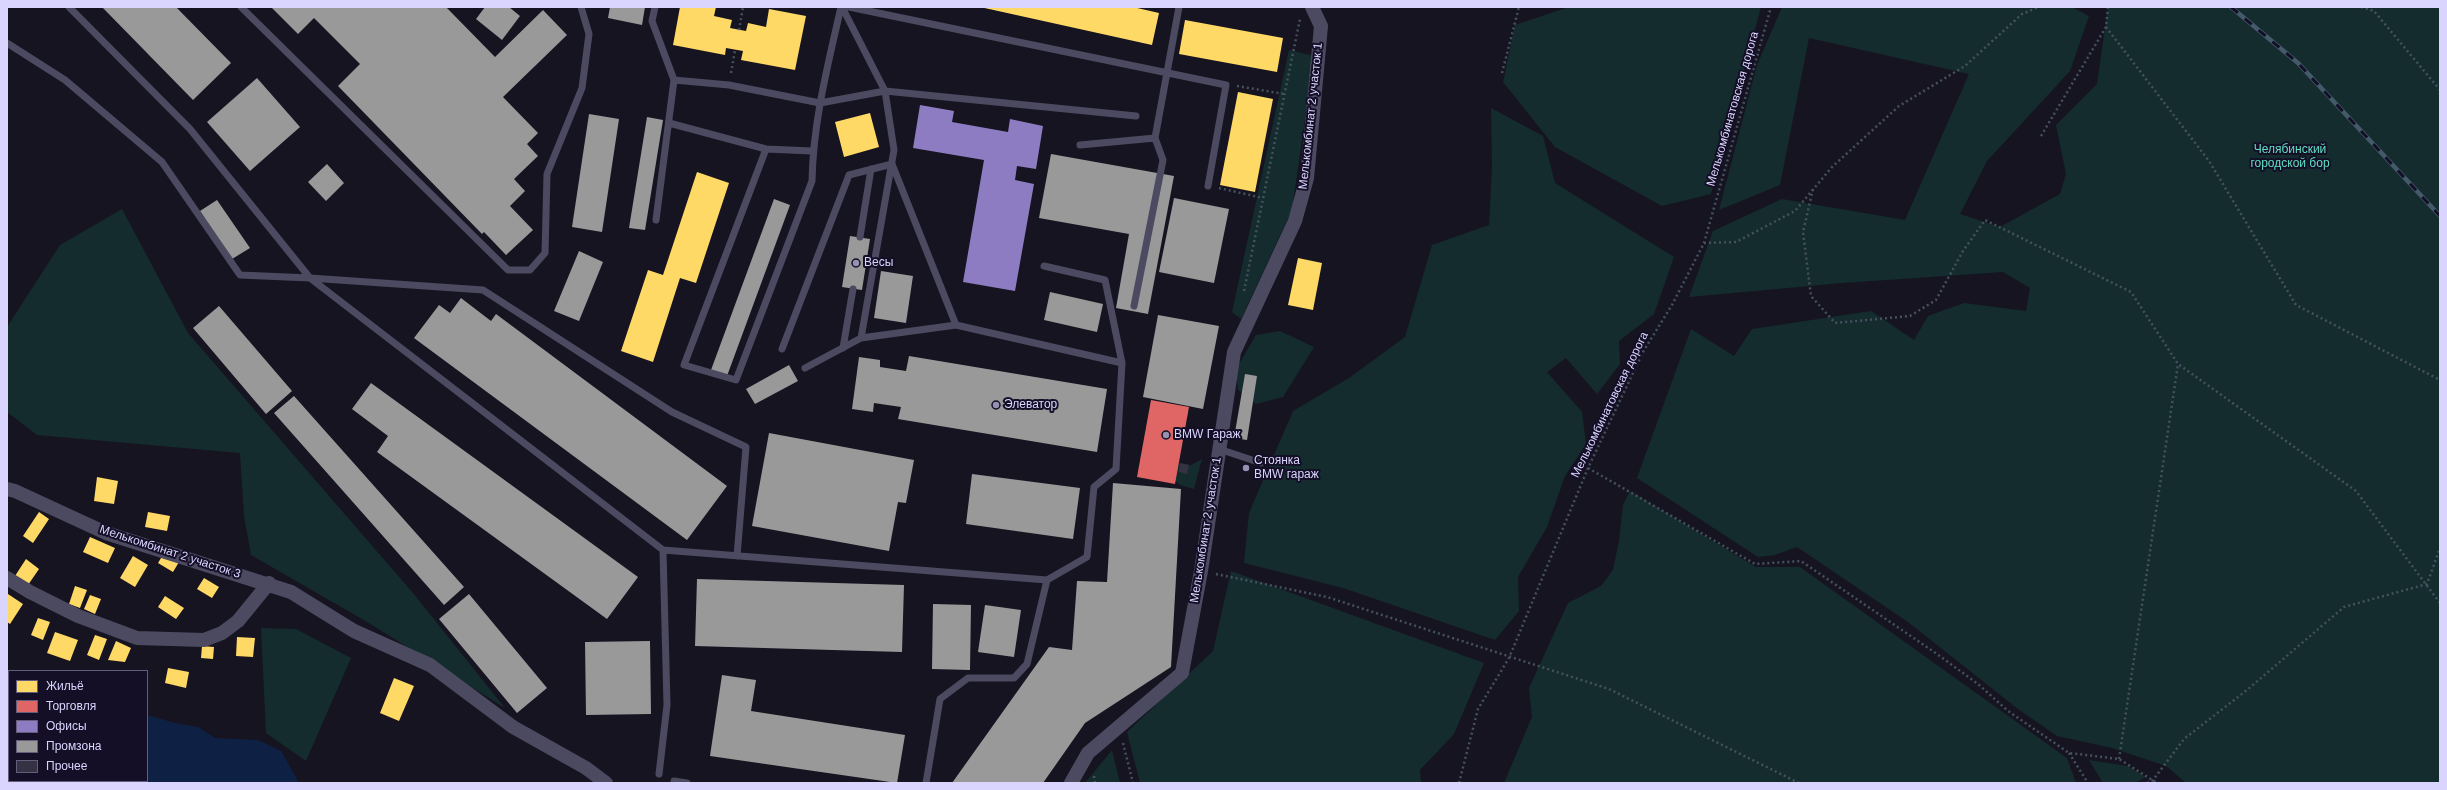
<!DOCTYPE html>
<html>
<head>
<meta charset="utf-8">
<style>
  body { margin:0 }
  #map { position:relative; width:2447px; height:790px; overflow:hidden; background:#171421; font-family:Helvetica,sans-serif }
  canvas { display:block }
  .frame { position:absolute; inset:0; border:8px solid #dad5fe; pointer-events:none }
  .legend { position:absolute; left:8px; top:670px; width:140px; height:112px; box-sizing:border-box; background:#140f26; border:1px solid #635e7c; margin:0; padding:5px 7px; list-style:none; font-size:12px; color:#dad5fe }
  .legend li { display:flex; align-items:center; gap:8px; height:20px }
  .legend b { width:20px; border:1px solid #635e7c }
</style>
</head>
<body>
<div id="map">
<canvas width="2447" height="790"></canvas>
<div class="frame"></div>
<ul class="legend">
<li><b style="height:11px;background:#ffd966"></b>Жильё</li>
<li><b style="height:11px;background:#e06666"></b>Торговля</li>
<li><b style="height:11px;background:#8e7cc3"></b>Офисы</li>
<li><b style="height:11px;background:#999"></b>Промзона</li>
<li><b style="height:11px;background:#353243"></b>Прочее</li>
</ul>
</div>
<script>
const context = document.querySelector('canvas').getContext('2d');
context.lineJoin = 'round';
function fill(path, color) { context.fillStyle = color; context.fill(path, 'evenodd'); }
function strokePath(path, color, width, dash) { context.strokeStyle = color; context.lineWidth = width; context.lineCap = dash ? 'butt' : 'round'; context.setLineDash(dash || []); context.stroke(path); }
function label(font, color, halo, rows, align = 'center') {
  context.font = font + ' Helvetica,sans-serif'; context.lineWidth = 4; context.setLineDash([]); context.textBaseline = 'middle'; context.strokeStyle = halo; context.fillStyle = color; for (const [text, x, y, turn = 0] of rows) {
    context.save(); context.translate(x, y); context.rotate((+turn || 0) * Math.PI / 180); context.textAlign = isNaN(turn) ? turn : align; if (halo) context.strokeText(text, 0, 0); context.fillText(text, 0, 0); context.restore();
  }
}
const green = new Path2D(`
  M1569,7H1761L1711,194L1662,206L1555,147L1503,82L1515,25Z
  M1782,7H2072L2089,16L2070,71L1987,161L1960,214L2000,227L2060,194L2066,174L2056,125L2097,84L2108,7H2440V783H2186L2166,766L2112,748L2057,736L2018,709L1908,622L1797,547L1775,555L1758,557L1637,478L1691,329L1734,356L1752,329L1871,311L1914,340L1928,316L1964,303L2026,311L2030,288L2003,272L1842,283L1689,297L1713,231L1782,199L1905,220L1969,74L1809,38L1780,185L1719,210L1757,65Z
  M1289,50L1314,56L1292,210L1241,319L1232,312Z
  M1491,108L1543,136L1555,183L1674,257L1654,314L1619,341L1620,364L1597,394L1566,358L1547,372L1582,412L1586,444L1565,476L1547,527L1518,577L1519,611L1495,640L1343,588L1244,563L1249,513L1293,411L1349,378L1405,337L1432,245L1489,225L1492,167Z
  M122,209L188,333L413,593L505,708L369,623L251,555L244,516L240,453L37,435L7,412V327L60,245Z
  M1280,331L1314,347L1283,397L1256,404L1238,390L1236,369L1256,335Z
  M1202,459L1194,489L1180,485L1171,477L1173,462L1191,465Z
  M1630,491L1756,567H1800L2067,758L2076,783H1504L1532,717L1529,688L1568,603L1601,586L1613,570L1619,541L1623,505Z
  M1231,571L1484,663L1454,734L1420,770L1421,783H1140L1127,732L1213,651Z
  M261,628L296,629L351,658L306,761L266,733Z
  M1112,750L1120,783H1085Z
  M2089,760L2128,766L2146,777L2135,783H2103Z`);
const water = new Path2D(`
  M7,687L9,688V781H147V715L175,723L198,727L215,738L258,740L281,751L299,783H7Z`);
const homes = new Path2D(`
  M680,7H716L714,16L732,20L730,28L746,31L748,23L766,27L769,9L806,16L795,70L741,60L743,51L726,48L725,55L673,45Z
  M980,7H1133L1159,13L1152,45Z
  M1185,20L1283,38L1277,72L1179,54Z
  M1238,92L1273,99L1255,192L1220,185Z
  M870,113L879,147L844,157L835,122Z
  M697,172L729,183L696,283L680,278L653,362L621,351L648,270L663,275Z
  M1298,258L1322,263L1313,310L1288,305Z
  M97,477L118,481L114,504L94,501Z
  M39,512L49,519L33,543L23,536Z
  M148,512L170,516L167,531L145,527Z
  M90,537L115,548L108,563L83,552Z
  M164,553L179,562L173,572L158,563Z
  M133,556L148,565L135,587L120,578Z
  M26,559L39,569L28,585L15,576Z
  M204,578L219,587L212,598L197,589Z
  M75,586L87,590L80,608L69,604Z
  M8,594L23,604L10,624L7,622Z
  M90,595L101,599L95,614L84,609Z
  M165,596L184,608L176,619L158,607Z
  M38,618L50,622L43,640L31,635Z
  M55,632L78,640L70,661L47,653Z
  M95,635L107,639L99,660L87,655Z
  M237,637L255,638L253,657L236,656Z
  M116,641L131,648L125,662L108,660Z
  M202,646L214,647L213,659L201,658Z
  M168,668L189,672L186,688L165,683Z
  M394,678L414,686L399,721L380,713Z`);
const shops = new Path2D(`
  M1151,400L1189,407L1175,484L1137,477Z`);
const offices = new Path2D(`
  M920,105L954,111L952,122L1008,132L1010,119L1043,126L1036,169L1017,166L1015,180L1034,184L1015,291L963,282L984,160L913,148Z`);
const industry = new Path2D(`
  M102,7H176L231,63L193,100Z
  M271,7H446L495,57L543,10L567,35L503,97L538,133L527,144L538,156L514,179L525,191L510,206L533,230L506,255L484,232L482,234L338,86L360,64L314,18L298,34Z
  M485,7H509L520,16L502,40L476,19Z
  M610,7H645L642,25L608,18Z
  M257,78L300,127L250,171L207,122Z
  M589,114L619,119L602,232L572,227Z
  M647,117L663,120L645,230L629,228Z
  M1051,154L1174,176L1148,314L1116,308L1129,234L1039,218Z
  M327,164L344,183L326,201L308,182Z
  M1174,198L1229,209L1214,283L1159,272Z
  M774,199L790,205L727,376L711,370Z
  M217,200L250,248L232,259L200,211Z
  M850,236L870,239L862,290L842,287Z
  M579,251L603,262L579,321L554,311Z
  M881,271L913,276L906,323L874,318Z
  M1050,292L1103,304L1097,332L1044,320Z
  M461,298L491,321L496,314L727,486L687,540L414,338L439,305L450,313Z
  M219,306L292,391L266,414L193,328Z
  M1158,315L1219,326L1203,409L1143,397Z
  M909,356L1107,389L1097,452L898,419L901,407L874,403L873,412L852,409L859,357L880,360V367L906,371Z
  M789,365L798,381L755,404L746,389Z
  M1245,374L1257,376L1247,440L1234,438Z
  M371,383L638,577L607,619L377,452L388,436L352,409Z
  M294,396L464,587L444,605L274,413Z
  M769,433L914,460L906,503L898,502L889,551L752,526Z
  M972,474L1080,488L1073,539L966,524Z
  M1113,483L1181,489L1171,667L1085,723L1043,783H952L1049,647L1072,650L1077,581L1107,582Z
  M697,579L904,585L902,652L695,646Z
  M469,594L547,688L517,713L439,619Z
  M933,604L971,605L970,670L932,669Z
  M985,605L1021,610L1014,657L978,652Z
  M650,641L651,714L586,715L585,642Z
  M722,675L756,680L751,711L905,735L897,783L710,756Z`);
const building = new Path2D(`
  M1180,463L1189,465L1187,474L1179,472Z`);
const path = new Path2D(`
  M2361,7L2374,11L2440,90
  M2106,27L2209,161L2296,305L2440,380
  M739,30L743,7
  M731,73L735,50
  M1502,73L1519,7
  M1237,86L1284,94
  M2041,136L2106,27L2108,7
  M1219,188L1263,198
  M1813,189L1803,232L1811,296L1835,323L1910,316L1936,300L1963,251L1985,220L2131,292L2178,364L2356,491L2440,603
  M1704,243L1736,242L1795,211L1832,167L1899,106L1965,66L2022,14L2039,7
  M1244,291L1300,19
  M1588,468L1755,564L1801,561L1937,654L1978,684L2008,711L2069,753L2119,759L2157,783
  M1216,574L1327,597L1609,689L1799,783
  M1123,743L1133,783
  M2069,753L2088,783
  M2119,759L2178,364
  M1094,776L1095,783
  M1459,783L1478,709L1509,658L1588,468L1643,352L1672,305L1704,243L1771,7
  M2147,783L2153,780L2184,739L2247,690L2344,607L2427,584L2440,548`);
const lane = new Path2D(`
  M69,7L190,129L310,278L663,550L1047,580
  M241,7L508,270H530L545,253L547,174L582,88L589,34L581,7
  M655,7L652,21L674,80L729,85L820,103L885,91L1136,116
  M842,7L885,91L894,150L861,338
  M849,7L1226,85L1208,186
  M7,43L65,80L162,162L240,275L310,278L483,290L672,412L746,447L737,556
  M669,123L766,149L812,151
  M1080,145L1155,138
  M766,149L684,365L736,380L812,181C813,122 828,64 841,7
  M656,220L674,80
  M860,237L871,169
  M1044,266L1105,280L1122,363
  M1134,306L1163,160L1155,138L1179,7
  M843,348L853,289
  M782,349L849,175L892,164L956,325
  M805,368L861,338L956,325L1122,363L1116,469L1094,487L1087,557L1047,580L1027,664L1014,678H968L940,699L926,783
  M1219,449L1261,463
  M659,774L667,705L663,550
  M674,781L687,783`);
const street = new Path2D(`
  M7,489L15,491L106,533L291,592L354,631L430,665L513,727L586,768L606,783
  M7,578L30,592L78,616L137,638L204,640L222,633L238,621L269,583
  M1071,783L1088,753L1182,673L1201,571L1234,352L1295,221L1307,178L1321,26L1312,7`);
const rail = new Path2D(`
  M2231,7L2298,63L2440,216`);
const markers = [
  [856,263,4,"#9691b1"],
  [996,405,4,"#9691b1"],
  [1166,435,4,"#9691b1"],
  [1246,468,4,"#9691b1"]
];
const streetNames = [
  ["Мелькомбинатовская дорога",1733,109,-74],
  ["Мелькомбинат 2 участок 1",1311,116,-84],
  ["Мелькомбинатовская дорога",1610,405,-64],
  ["Мелькомбинат 2 участок 1",1206,530,-81],
  ["Мелькомбинат 2 участок 3",170,552,18]
];
const parkNames = [
  ["Челябинский",2290,150],
  ["городской бор",2290,164]
];
const poiNames = [
  ["Весы",864,263],
  ["Элеватор",1004,405],
  ["BMW Гараж",1174,435],
  ["Стоянка",1254,461],
  ["BMW гараж",1254,475]
];
fill(green, '#142c2d');
fill(water, '#0e2144');
fill(homes, '#ffd966');
fill(shops, '#e06666');
fill(offices, '#8e7cc3');
fill(industry, '#999');
fill(building, '#353243');
strokePath(path, '#455160', 2.5, [2, 3]);
strokePath(lane, '#4b4a61', 7);
strokePath(street, '#4b4a61', 14);
strokePath(rail, '#44596a', 4.5);
strokePath(rail, '#140f26', 3, [9]);
for (const [x, y, r, color] of markers) { const dot = new Path2D(); dot.arc(x, y, r, 0, 2 * Math.PI); context.fillStyle = color; context.fill(dot); strokePath(dot, '#140f26', 1.5); }
label('12px', '#dad5fe', '#140f26', streetNames);
label('12px', '#61dec1', '#140f26', parkNames);
label('12px', '#dad5fe', '#140f26', poiNames, 'left');
</script>
</body>
</html>
